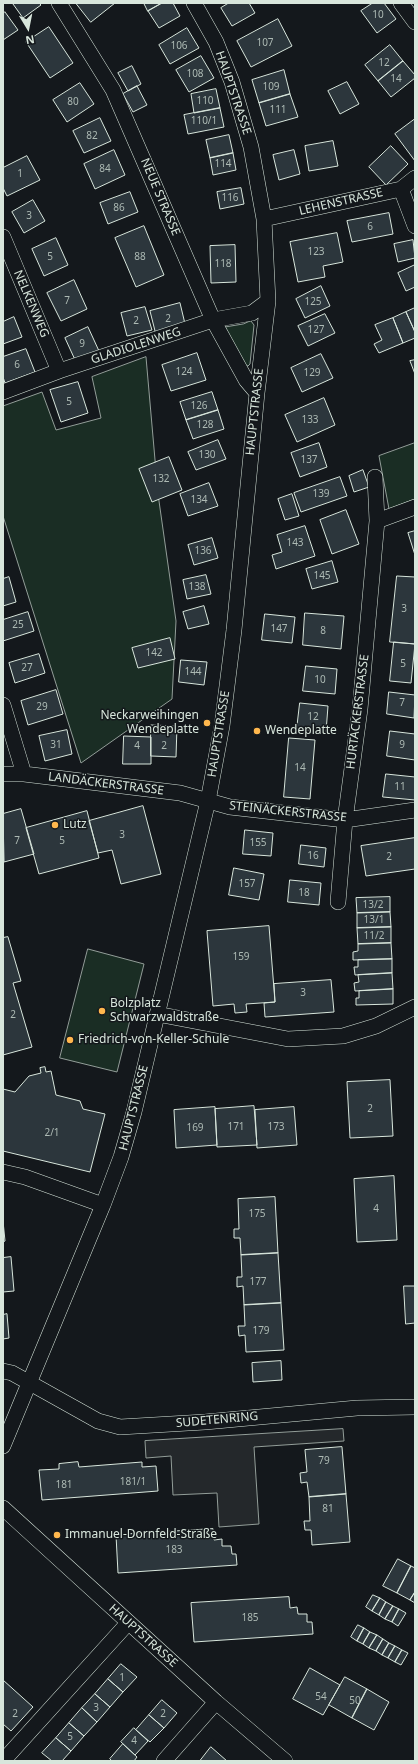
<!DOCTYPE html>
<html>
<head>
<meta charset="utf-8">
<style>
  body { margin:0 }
  #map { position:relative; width:418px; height:1764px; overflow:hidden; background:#14181c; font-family:"Noto Sans",sans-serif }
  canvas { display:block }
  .frame { position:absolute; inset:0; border:4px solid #d8e6dc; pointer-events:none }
  .north { position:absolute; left:8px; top:8px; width:40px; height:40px; -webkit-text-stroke:3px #14181c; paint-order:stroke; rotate:170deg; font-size:11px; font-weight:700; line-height:16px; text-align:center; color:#d8e6dc }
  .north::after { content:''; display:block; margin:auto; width:14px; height:18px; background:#d8e6dc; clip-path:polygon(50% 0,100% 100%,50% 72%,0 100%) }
</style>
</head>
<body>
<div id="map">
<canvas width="418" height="1764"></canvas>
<div class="frame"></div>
<div class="north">N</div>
</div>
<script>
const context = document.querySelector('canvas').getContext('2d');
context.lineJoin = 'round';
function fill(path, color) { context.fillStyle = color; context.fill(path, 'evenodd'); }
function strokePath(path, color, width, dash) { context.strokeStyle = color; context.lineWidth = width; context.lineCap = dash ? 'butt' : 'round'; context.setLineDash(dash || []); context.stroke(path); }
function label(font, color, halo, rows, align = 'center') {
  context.font = font + ' "Noto Sans",sans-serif'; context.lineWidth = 3; context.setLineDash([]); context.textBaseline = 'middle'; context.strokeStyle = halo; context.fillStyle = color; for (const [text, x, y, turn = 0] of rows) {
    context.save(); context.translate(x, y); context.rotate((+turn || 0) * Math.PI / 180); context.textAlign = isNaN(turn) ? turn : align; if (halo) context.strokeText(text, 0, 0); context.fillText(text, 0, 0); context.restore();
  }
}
const green = new Path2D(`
  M251,321L254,325L250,364L248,366L245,365L225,327L243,324Z
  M146,357L158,494L176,621L172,699L81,763L3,516V406L42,392L56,430L101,418L92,377Z
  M415,443V499L389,509L379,456Z
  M88,949L144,964L117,1072L60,1058Z`);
const parking = new Path2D(`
  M343,1429L344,1441L254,1447L259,1524L219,1527L217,1493L173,1495L171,1456L146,1458L145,1441Z`);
const building = new Path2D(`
  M15,3H39L41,5L23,18L13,4Z
  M76,3H115L91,22Z
  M144,3H162L148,11Z
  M162,3H173L180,16L159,28L148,11Z
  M229,3H249L255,13L232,26L221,8Z
  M373,3H384L396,19L377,33L361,11Z
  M5,12L18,30L3,40V14Z
  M278,19L292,46L251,67L237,41Z
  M49,27L73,63L50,78L26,42Z
  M187,28L199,48L170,64L159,45Z
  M390,45L403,61L378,81L365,65Z
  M201,56L214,78L189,92L176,70Z
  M403,61L415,75V78L391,97L378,81Z
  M132,66L141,84L128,91L118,73Z
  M284,70L290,94L259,103L252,80Z
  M347,82L359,104L340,114L328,91Z
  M80,83L94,104L67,122L53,100Z
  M137,86L147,105L133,112L123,94Z
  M216,89L220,108L194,113L191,94Z
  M290,94L298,117L266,126L259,103Z
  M220,108L224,127L188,134L184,115Z
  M100,118L111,141L84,153L73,131Z
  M415,119V161L395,134Z
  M229,135L233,153L210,158L206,140Z
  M333,141L338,166L309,171L305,146Z
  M391,146L408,164L386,185L369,167Z
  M114,150L125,175L95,189L84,164Z
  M294,150L300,174L279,180L273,155Z
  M233,153L236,170L213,175L210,158Z
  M27,156L40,180L7,196L3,188V168Z
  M241,188L244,204L220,209L217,192Z
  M130,192L138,212L108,224L100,203Z
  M33,200L45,221L24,233L12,212Z
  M389,213L393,234L352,242L347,221Z
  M144,226L164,275L136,287L115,238Z
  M337,233L343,262L323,266L325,277L298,282L290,242Z
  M56,238L68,265L44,276L32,249Z
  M413,240L415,258L398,262L394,244Z
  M235,245L236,282L211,283L210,246Z
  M415,265V287L406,291L398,273Z
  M74,280L87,309L61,321L47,293Z
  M321,286L330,306L305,318L296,299Z
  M180,303L186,328L156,335L150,311Z
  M145,307L152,330L127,336L121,313Z
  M415,308V332L406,312Z
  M406,312L415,332V338L403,343L393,318Z
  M325,314L335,333L308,346L298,326Z
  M14,317L22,337L3,344V322Z
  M393,318L403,343L379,353L374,344L382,340L375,325Z
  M88,327L99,351L76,362L65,338Z
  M26,349L35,372L5,383L3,377V357Z
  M197,353L206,380L171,391L162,365Z
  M321,354L333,378L302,392L291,368Z
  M415,360V374L410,361Z
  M78,382L88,413L61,422L50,390Z
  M212,392L218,410L186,420L180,402Z
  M324,398L335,425L297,442L285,415Z
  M218,410L224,429L193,439L186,420Z
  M218,440L226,459L196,470L188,452Z
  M319,443L327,467L300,477L291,453Z
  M169,457L182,490L152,502L139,469Z
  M363,470L369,487L354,492L349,476Z
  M340,477L347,496L301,512L294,493Z
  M209,483L218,506L188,516L180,494Z
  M292,494L299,516L285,520L278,499Z
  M346,510L359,544L332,554L320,520Z
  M305,526L315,556L276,569L272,555L282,552L277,535Z
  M415,531V555L408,533Z
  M212,538L218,558L194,565L188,545Z
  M332,561L338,582L312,589L306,569Z
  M206,575L211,594L187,599L183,580Z
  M397,576L415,577V644L390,642Z
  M9,577L16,602L3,606V579Z
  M204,606L209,624L188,629L183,612Z
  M28,612L34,631L3,641V620Z
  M305,613L344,616L341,649L303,645Z
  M265,614L295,617L292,643L262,640Z
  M170,638L175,659L138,668L132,648Z
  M394,642L415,644L411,683L390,681Z
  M39,654L45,673L15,683L9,663Z
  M181,660L207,662L204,685L179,682Z
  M306,666L337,669L335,694L303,691Z
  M56,690L63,714L28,725L21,701Z
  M389,692L415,695L414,718L387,714Z
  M300,703L328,706L326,732L297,729Z
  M151,725L177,726L176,757L151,756Z
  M67,730L72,754L45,761L39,736Z
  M390,731L415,734V760L387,756Z
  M124,736L151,737V764H123Z
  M289,738L315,740L310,799L284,797Z
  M386,774L415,777V800L383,797Z
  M143,806L161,874L121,884L112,850L98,853L89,821Z
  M21,809L34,854L4,862L3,814Z
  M87,811L99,858L39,874L26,828Z
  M245,830L273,833L271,856L243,854Z
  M415,838V869L366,876L361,846Z
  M301,845L326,848L324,867L299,864Z
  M234,868L264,874L259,900L229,895Z
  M290,880L321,883L319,905L288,902Z
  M390,897V912L357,913L356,898Z
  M390,912L391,927L357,928V913Z
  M269,926L275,1002L246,1004L247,1012L235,1013L234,1004L213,1006L207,931Z
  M391,927V943L358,944L357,928Z
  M8,937L21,981L13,983L32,1047L3,1055V938Z
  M391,943L392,959L353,960V952L358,951V944Z
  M392,959V973L355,975L354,967H358V960Z
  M392,973L393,989L355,991L354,983L359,982L358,975Z
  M331,980L334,1012L265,1017L264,1003L275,1002L274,984Z
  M393,989V1004L356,1005V998H359V991Z
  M45,1067L46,1072L51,1071L56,1095L80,1101L83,1109L105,1114L90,1172L3,1151V1089L15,1092L29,1076L41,1073L40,1068Z
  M390,1080L393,1136L350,1138L347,1082Z
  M254,1106L257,1145L217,1147L215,1109Z
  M215,1107L217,1145L176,1148L174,1110Z
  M294,1107L297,1145L257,1148L255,1110Z
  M394,1176L397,1240L357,1242L354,1179Z
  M275,1197L278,1253L241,1255L240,1238H234V1229H239L238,1199Z
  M3,1221L5,1241L3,1242Z
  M278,1253L281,1303L244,1305L243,1286L237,1287V1277H242L241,1255Z
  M11,1257L14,1291L3,1292V1258Z
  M404,1286H415V1323L406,1324Z
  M281,1303L284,1350L246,1352L245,1335L239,1336L238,1326H245L244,1305Z
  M7,1314L9,1338L3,1339V1315Z
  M281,1361L282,1380L253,1382L252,1363Z
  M342,1447L346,1494L309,1497L307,1482L301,1483L300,1473L307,1472L305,1450Z
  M78,1462L79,1467L142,1462V1467L156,1466L158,1491L42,1500L39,1470L59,1469V1464Z
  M346,1494L350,1542L312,1545L311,1530H305L304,1521H310L309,1497Z
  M213,1529L214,1540L222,1539V1546H231L232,1554H236L237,1565L118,1573L116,1535Z
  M398,1559L411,1566L397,1593L383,1586Z
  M411,1566L415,1568V1592L410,1600L397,1593Z
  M415,1592V1603L410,1600Z
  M373,1595L380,1598L372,1611L366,1607Z
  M289,1597L290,1608L297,1607L298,1614H307V1622H312L313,1634L194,1642L191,1603Z
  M380,1598L386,1602L379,1615L372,1611Z
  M386,1602L393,1606L385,1619L379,1615Z
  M393,1606L399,1609L392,1622L385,1619Z
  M399,1609L406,1613L398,1626L392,1622Z
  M358,1625L364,1628L357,1641L351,1637Z
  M364,1628L370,1632L363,1644L357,1641Z
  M370,1632L377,1635L369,1648L363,1644Z
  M377,1635L383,1639L376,1651L369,1648Z
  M383,1639L389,1643L382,1655L376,1651Z
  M389,1643L395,1646L388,1658L382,1655Z
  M395,1646L402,1650L395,1662L388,1658Z
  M402,1650L408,1653L401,1665L395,1662Z
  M121,1664L137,1677L123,1692L108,1679Z
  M310,1668L340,1685L323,1715L293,1699Z
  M345,1677L367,1689L352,1718L329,1705Z
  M108,1679L123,1692L110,1707L95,1694Z
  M3,1680L33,1707L11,1731L3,1724Z
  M367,1689L389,1702L374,1730L352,1718Z
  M95,1694L110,1707L97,1722L82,1708Z
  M162,1700L177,1713L164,1728L149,1715Z
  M82,1708L97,1722L84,1736L69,1723Z
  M149,1715L164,1728L150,1742L136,1730Z
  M69,1723L84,1736L71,1751L56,1738Z
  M134,1728L148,1741L135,1755L121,1742Z
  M56,1738L71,1751L62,1761H52L42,1753Z
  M123,1744L137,1757L134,1761H112L110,1759Z
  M211,1747L227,1761H200Z`);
const minor = new Path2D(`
  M59,3L113,90L213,320L246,380L257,393
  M401,3L415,22
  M401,189L415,226
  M264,219L401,189L415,178
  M3,237L59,371
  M3,392L59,371L213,320L252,313L268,301
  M377,521L415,507
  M3,705L24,774
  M3,774H24L180,793L230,807L345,820L415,810
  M338,902L345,820L360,709L377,521L375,477
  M157,1014L288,1039L343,1036L376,1026L415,1007
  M3,1172L25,1177L103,1205
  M3,1371L12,1373L30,1383L98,1421L120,1427L205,1422L357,1408L415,1407
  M3,1446L103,1205L121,1157L134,1112L208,801L222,726L234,630L257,393L268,301L264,219L251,147L232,82L216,42L194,3
  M3,1508L216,1702L285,1761
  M3,1761L128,1623
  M164,1761L216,1702`);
const markers = [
  [207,723,4,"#ffb74d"],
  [257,731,4,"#ffb74d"],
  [55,825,4,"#ffb74d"],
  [102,1011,4,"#ffb74d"],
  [70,1040,4,"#ffb74d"],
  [57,1535,4,"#ffb74d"]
];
const numberNames = [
  ["10",378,15],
  ["107",265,43],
  ["106",179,46],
  ["12",384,63],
  ["108",195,74],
  ["14",396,79],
  ["109",271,87],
  ["110",205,101],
  ["80",73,102],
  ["111",278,110],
  ["110/1",204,121],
  ["82",92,136],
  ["114",223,164],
  ["84",105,169],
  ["1",20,174],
  ["116",230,198],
  ["86",119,208],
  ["3",29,216],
  ["6",370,227],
  ["123",316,252],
  ["5",50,257],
  ["88",140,257],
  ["118",223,264],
  ["7",67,301],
  ["125",313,302],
  ["2",168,319],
  ["2",136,321],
  ["127",316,330],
  ["9",82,344],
  ["6",17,365],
  ["124",184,372],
  ["129",312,373],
  ["5",69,402],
  ["126",199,406],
  ["133",310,420],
  ["128",205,425],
  ["130",207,455],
  ["137",309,460],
  ["132",161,479],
  ["139",321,494],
  ["134",199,500],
  ["143",295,543],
  ["136",203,551],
  ["145",322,576],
  ["138",197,587],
  ["3",404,609],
  ["25",18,625],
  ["147",279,629],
  ["8",323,631],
  ["142",154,653],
  ["5",403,664],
  ["27",27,668],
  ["144",193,672],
  ["10",320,680],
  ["7",402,703],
  ["29",42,707],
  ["12",313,717],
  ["31",56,745],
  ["9",402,745],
  ["4",137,746],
  ["2",164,746],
  ["14",300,768],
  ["11",400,787],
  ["3",122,835],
  ["7",17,841],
  ["5",62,841],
  ["155",258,843],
  ["16",313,856],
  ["2",389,857],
  ["157",247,884],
  ["18",304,893],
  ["13/2",373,905],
  ["13/1",374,920],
  ["11/2",374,936],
  ["159",241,957],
  ["3",303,993],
  ["2",13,1015],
  ["2",370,1109],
  ["171",236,1127],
  ["173",276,1127],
  ["169",195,1128],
  ["2/1",52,1133],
  ["4",376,1209],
  ["175",257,1214],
  ["177",258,1282],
  ["179",261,1331],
  ["79",324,1461],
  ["181/1",133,1482],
  ["181",64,1485],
  ["81",328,1509],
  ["183",174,1550],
  ["185",250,1618],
  ["1",122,1678],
  ["54",321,1697],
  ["50",355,1701],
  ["3",96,1708],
  ["2",15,1714],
  ["2",163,1714],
  ["5",70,1737],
  ["4",134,1741]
];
const streetNames = [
  ["HAUPTSTRASSE",233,93,71],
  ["NEUE STRASSE",160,197,67],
  ["LEHENSTRASSE",341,202,-13],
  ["NELKENWEG",31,304,67],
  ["GLADIOLENWEG",136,346,-18],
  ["HAUPTSTRASSE",255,412,-84],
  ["HURTÄCKERSTRASSE",358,712,-83],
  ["HAUPTSTRASSE",219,734,-81],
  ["LANDÄCKERSTRASSE",106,784,7],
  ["STEINÄCKERSTRASSE",288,812,6],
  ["HAUPTSTRASSE",134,1108,-76],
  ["SUDETENRING",217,1420,-5],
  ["HAUPTSTRASSE",143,1636,42]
];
const poiNames = [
  ["Neckarweihingen",199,716,"right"],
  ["Wendeplatte",199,730,"right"],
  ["Wendeplatte",265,731],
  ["Lutz",63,825],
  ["Bolzplatz",110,1004],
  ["Schwarzwaldstraße",110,1018],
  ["Friedrich-von-Keller-Schule",78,1040],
  ["Immanuel-Dornfeld-Straße",65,1535]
];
fill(green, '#1a2d24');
strokePath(green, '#939e99', 1);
fill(parking, '#24282b');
strokePath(parking, '#939e99', 1);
fill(building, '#2c363c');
strokePath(building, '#d8e6dc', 1);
strokePath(minor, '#d8e6dc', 16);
strokePath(minor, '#14181c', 15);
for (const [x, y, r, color] of markers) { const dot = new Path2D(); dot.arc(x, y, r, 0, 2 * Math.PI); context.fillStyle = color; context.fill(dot); strokePath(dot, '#14181c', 1.5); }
label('10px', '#adbab4', null, numberNames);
label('12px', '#d8e6dc', '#14181c', streetNames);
label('12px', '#d8e6dc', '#14181c', poiNames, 'left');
</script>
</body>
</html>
